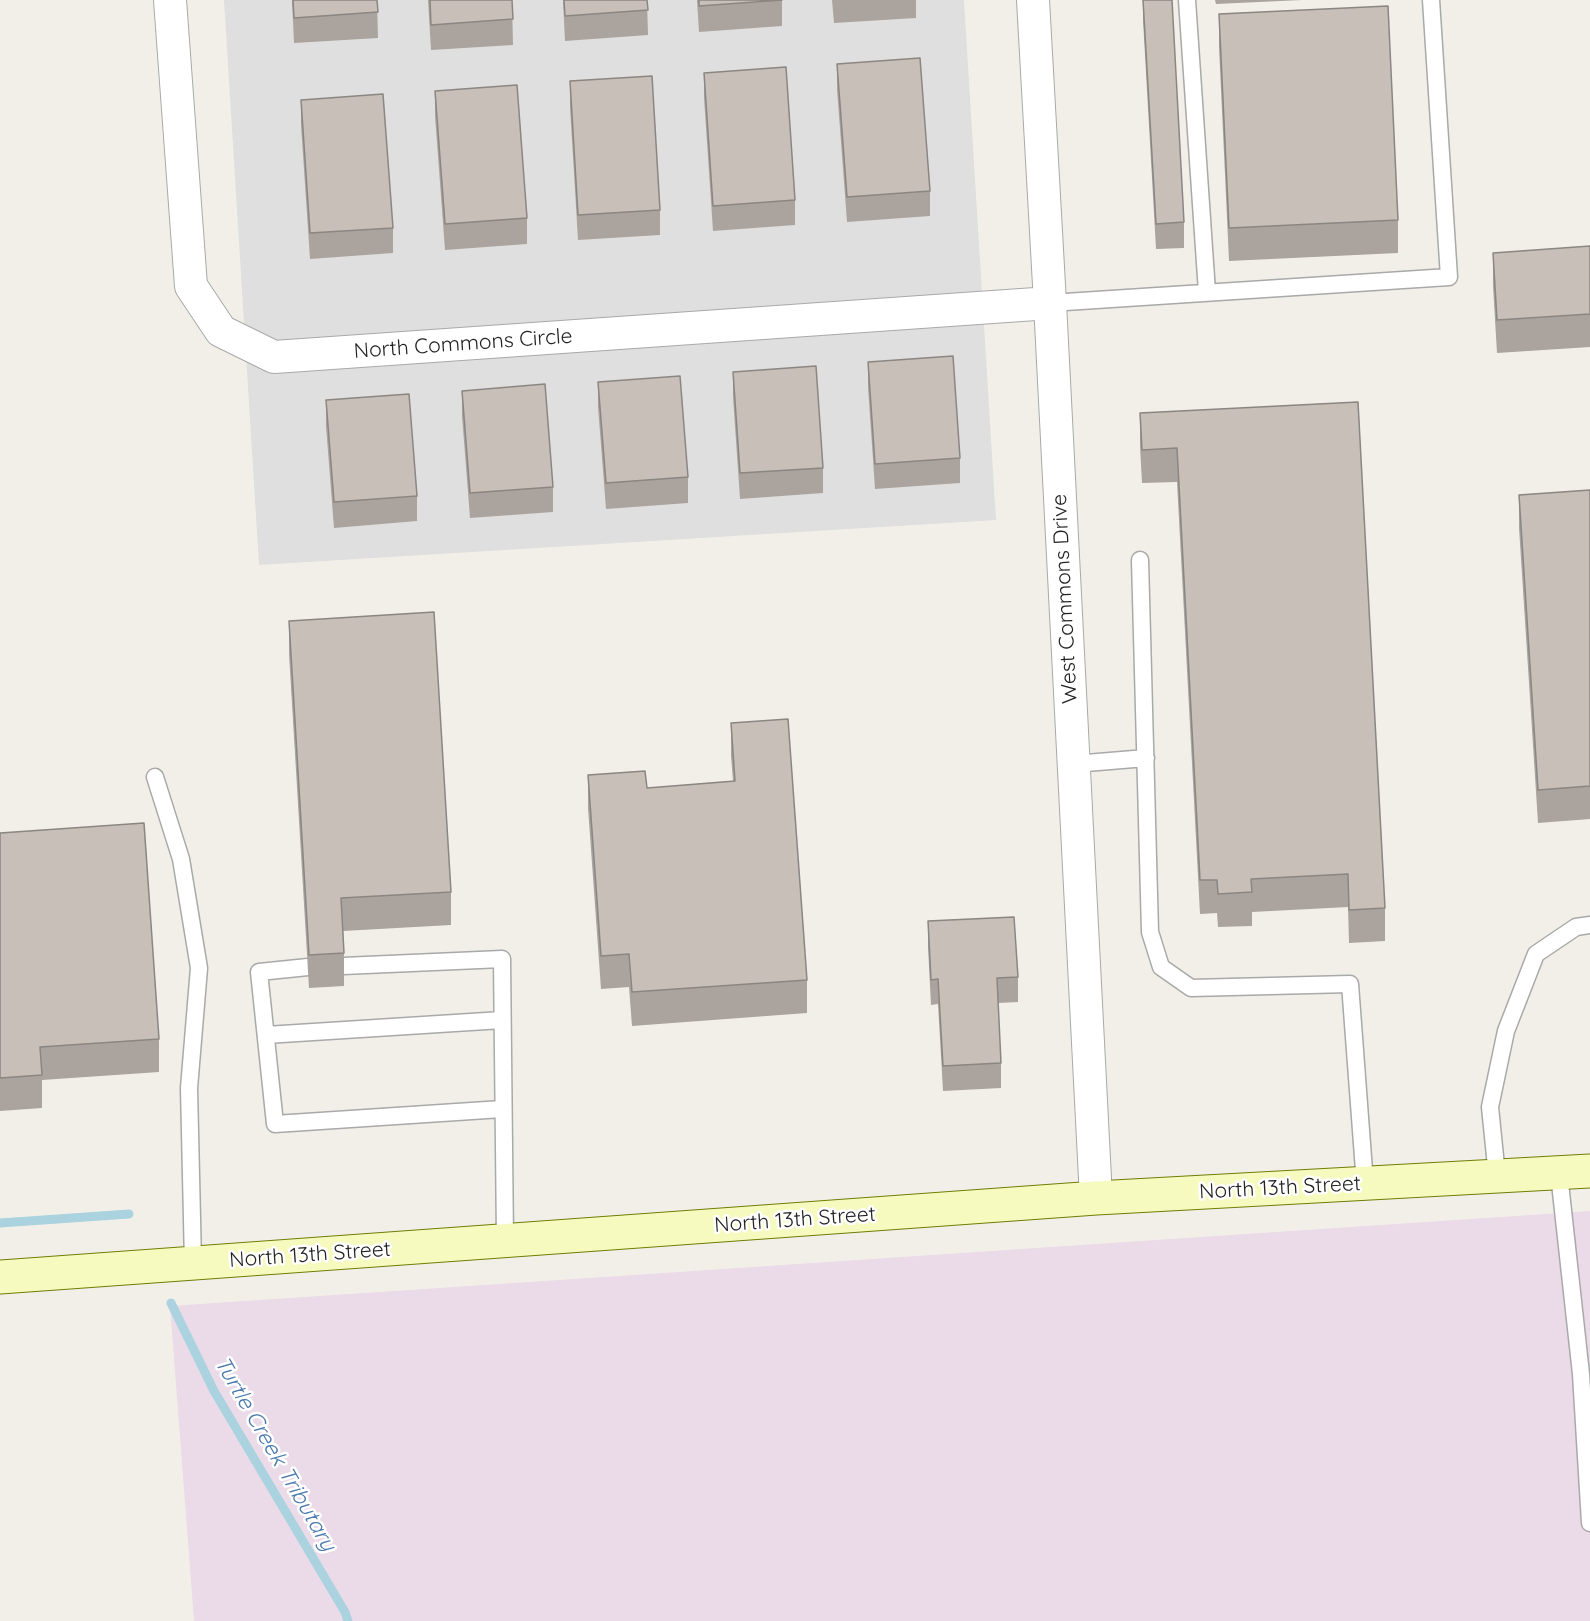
<!DOCTYPE html>
<html>
<head>
<meta charset="utf-8">
<style>
  body { margin:0 }
  canvas { display:block; background:#f2efe9 }
</style>
</head>
<body>
<canvas width="1590" height="1621"></canvas>
<script>
const context = document.querySelector('canvas').getContext('2d');
context.lineJoin = 'round';
function fill(path, color) { context.fillStyle = color; context.fill(path, 'evenodd'); }
function strokePath(path, color, width, dash) { context.strokeStyle = color; context.lineWidth = width; context.lineCap = dash ? 'butt' : 'round'; context.setLineDash(dash || []); context.stroke(path); }
function label(font, color, halo, rows, align = 'center') {
  context.font = font + ' Quicksand,sans-serif'; context.lineWidth = 5; context.setLineDash([]); context.textBaseline = 'middle'; context.strokeStyle = halo; context.fillStyle = color; for (const [text, x, y, turn = 0] of rows) {
    context.save(); context.translate(x, y); context.rotate((+turn || 0) * Math.PI / 180); context.textAlign = isNaN(turn) ? turn : align; if (halo) context.strokeText(text, 0, 0); context.fillText(text, 0, 0); context.restore();
  }
}
const residential = new Path2D(`
  M224,0H964L996,520L259,565Z`);
const industrial = new Path2D(`
  M1590,1211V1621H194L170,1306Z`);
const stream = new Path2D(`
  M0,1223L129,1214
  M171,1303L214,1391L345,1612L348,1621`);
const lane = new Path2D(`
  M1187,0L1207,292
  M1050,303L1449,277L1431,0
  M1140,560L1150,932L1161,967L1191,988L1350,984L1365,1184
  M1074,764L1146,758
  M155,777L181,859L199,968L189,1088L193,1263
  M343,966L502,959L505,1241
  M308,967L259,972L275,1124L502,1109
  M266,1035L502,1020
  M1559,1174L1581,1374L1590,1523
  M1497,1176L1490,1107L1506,1031L1536,954L1576,927L1590,925`);
const street = new Path2D(`
  M170,0L191,286L221,331L274,357L1050,303
  M1033,0L1050,303L1096,1198`);
const secondary = new Path2D(`
  M0,1277L1096,1198L1590,1171`);
const wall = new Path2D(`
  M292,0H377L378,38L294,43Z
  M428,0H512L513,45L431,50Z
  M563,0H647L648,35L565,41Z
  M697,0H782V26L699,32Z
  M832,0H916V18L834,23Z
  M1143,0L1184,222V248L1156,249L1143,20Z
  M1215,0H1302L1216,4Z
  M1219,14L1398,220V253L1229,261L1219,47Z
  M837,64L930,191V216L847,222L837,89Z
  M704,73L795,200V225L713,231L704,98Z
  M570,81L660,210V235L578,240L570,107Z
  M435,91L527,218V244L445,250L435,116Z
  M301,100L393,228V253L310,259L301,125Z
  M1590,246V347L1497,353L1493,286V253Z
  M868,362L960,458V483L875,489L868,387Z
  M733,372L823,468V493L740,499L733,397Z
  M598,382L688,477V503L606,509L598,407Z
  M462,391L553,487V512L470,518L462,416Z
  M326,400L417,496V521L334,528L326,426Z
  M1358,402L1385,908V941L1349,943L1348,907L1252,912V926L1218,927L1217,913L1200,914L1177,482L1142,483L1140,446V413Z
  M1590,490V819L1538,823L1519,528V495Z
  M289,621L451,892V925L343,931L344,953V986L309,988L289,654Z
  M731,723L807,980V1013L632,1026L629,987L601,989L588,808V775L647,788L733,781L731,756Z
  M0,833L159,1039V1072L42,1080V1108L0,1111Z
  M928,921L1018,977V1002L998,1003L1001,1063V1088L943,1091L938,1004L931,1005L928,947Z`);
const building = new Path2D(`
  M293,0H377L378,12L294,18Z
  M430,0H512L513,19L431,25Z
  M564,0H647L648,10L565,16Z
  M699,0H782L699,6Z
  M1143,0H1172L1184,222L1156,224Z
  M1388,6L1398,220L1229,228L1219,14Z
  M920,58L930,191L847,197L837,64Z
  M786,67L795,200L713,206L704,73Z
  M652,76L660,210L578,215L570,81Z
  M517,85L527,218L445,224L435,91Z
  M383,94L393,228L310,233L301,100Z
  M1590,246V314L1497,320L1493,253Z
  M953,356L960,458L875,464L868,362Z
  M816,366L823,468L740,473L733,372Z
  M680,376L688,477L606,483L598,382Z
  M545,384L553,487L470,493L462,391Z
  M409,394L417,496L334,502L326,400Z
  M1358,402L1385,908L1349,910L1348,874L1251,879L1252,892L1218,894L1217,880H1200L1177,448L1142,450L1140,413Z
  M1590,490V786L1538,790L1519,495Z
  M434,612L451,892L341,898L344,953L309,955L289,621Z
  M788,719L807,980L632,992L629,954L601,956L588,775L645,771L647,788L735,781L731,723Z
  M144,823L159,1039L40,1047L42,1075L0,1078V833Z
  M1014,917L1018,977L997,978L1001,1063L943,1066L938,979L931,980L928,921Z`);
const streetNames = [
  ["North Commons Circle",463,344,-4],
  ["West Commons Drive",1065,599,-93],
  ["North 13th Street",1280,1188,-3],
  ["North 13th Street",795,1220,-4],
  ["North 13th Street",310,1255,-4]
];
const waterNames = [
  ["Turtle Creek Tributary",275,1454,60]
];
fill(residential, '#e0dfdf');
fill(industrial, '#ebdbe8');
strokePath(stream, '#aad3df', 9);
strokePath(lane, '#a9a9a9', 19);
strokePath(street, '#a9a9a9', 34);
strokePath(secondary, '#707d05', 35);
strokePath(lane, '#fff', 16);
strokePath(street, '#fff', 32);
strokePath(secondary, '#f7fabf', 33);
fill(wall, '#aba49e');
fill(building, '#c7bfb8');
strokePath(building, '#8b8681', 1.5);
label('21px', '#222', '#fff', streetNames);
label('italic 22px', '#4a7aab', '#fff', waterNames);
</script>
</body>
</html>
